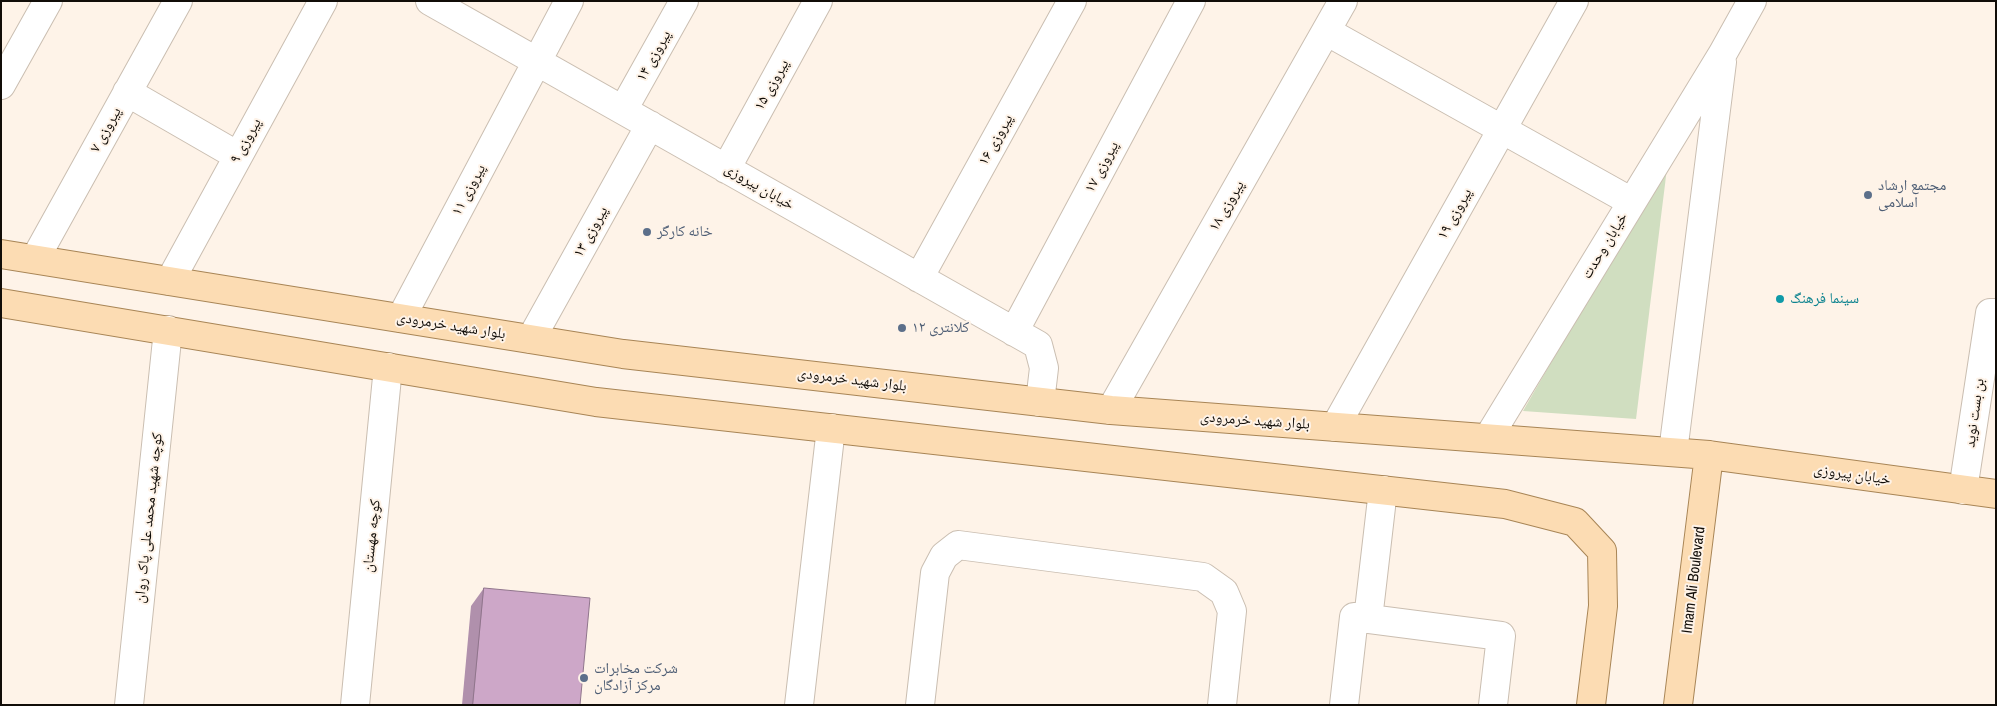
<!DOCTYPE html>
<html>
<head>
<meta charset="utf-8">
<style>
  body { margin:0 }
  #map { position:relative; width:1997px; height:706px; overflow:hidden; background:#fef3e8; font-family:"Archivo Narrow",sans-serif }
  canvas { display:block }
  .frame { position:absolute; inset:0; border:2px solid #110d08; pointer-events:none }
</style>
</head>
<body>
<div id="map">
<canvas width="1997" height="706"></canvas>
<div class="frame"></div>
</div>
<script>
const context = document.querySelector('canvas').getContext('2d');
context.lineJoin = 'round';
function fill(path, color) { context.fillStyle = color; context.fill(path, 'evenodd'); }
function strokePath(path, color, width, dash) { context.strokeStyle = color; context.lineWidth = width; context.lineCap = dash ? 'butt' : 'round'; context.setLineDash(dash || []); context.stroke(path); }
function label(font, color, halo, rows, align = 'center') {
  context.font = font + ' "Archivo Narrow","Noto Naskh Arabic",sans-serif'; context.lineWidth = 4; context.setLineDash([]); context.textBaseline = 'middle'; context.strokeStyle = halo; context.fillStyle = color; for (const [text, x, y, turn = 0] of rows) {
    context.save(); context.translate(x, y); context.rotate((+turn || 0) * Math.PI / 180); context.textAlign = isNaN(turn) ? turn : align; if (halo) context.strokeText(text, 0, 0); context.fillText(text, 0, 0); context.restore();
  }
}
const green = new Path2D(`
  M1668,160L1636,419L1523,411Z`);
const minor = new Path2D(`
  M430,1L1038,345L1044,368L1040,402
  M1326,31L1632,202
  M1,85L48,1
  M127,92L238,156
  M623,110L684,1
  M726,169L818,1
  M35,259L178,1
  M919,278L1072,1
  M170,281L323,1
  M401,318L569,1
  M1014,332L1191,1
  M531,339L650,125
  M1111,410L1343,1
  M1335,427L1574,1
  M1488,438L1723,53L1752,1
  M1673,452L1722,62
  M1963,490L1990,313H1996
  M1368,619L1383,490
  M129,705L168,330
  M355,705L388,367
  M799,705L831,428
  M920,705L935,573L944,556L958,545L1203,577L1224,592L1232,611L1222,705
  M1344,705L1354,617L1501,636L1493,705`);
const major = new Path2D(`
  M1,254L623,354L1111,410L1709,455L1996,494
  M1,303L596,402L1505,504L1575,522L1602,551L1603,606L1591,705
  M1678,705L1709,455`);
const wall = new Path2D(`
  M484,588L580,705H462L471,606Z`);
const building = new Path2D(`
  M484,588L590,598L580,705H473Z`);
const markers = [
  [1868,195,5,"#5c6f8a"],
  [647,232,5,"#5c6f8a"],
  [1780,299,5,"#0f9aa8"],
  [902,328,5,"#5c6f8a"],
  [584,678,5,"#5c6f8a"]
];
const streetNames = [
  ["پیروزی ۱۴",654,56,-61],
  ["پیروزی ۱۵",772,85,-61],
  ["پیروزی ۷",106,130,-61],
  ["پیروزی ۱۶",996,140,-61],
  ["پیروزی ۹",246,141,-61],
  ["پیروزی ۱۷",1102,167,-62],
  ["خیابان پیروزی",759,187,30],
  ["پیروزی ۱۱",469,190,-62],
  ["پیروزی ۱۸",1227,206,-60],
  ["پیروزی ۱۹",1455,214,-61],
  ["پیروزی ۱۳",591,232,-61],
  ["خیابان وحدت",1605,246,-59],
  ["بلوار شهید خرمرودی",451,326,9],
  ["بلوار شهید خرمرودی",852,380,7],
  ["بن بست نوید",1975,413,-82],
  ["بلوار شهید خرمرودی",1255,421,4],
  ["خیابان پیروزی",1852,475,8],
  ["کوچه شهید محمد علی پاک روان",149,518,-84],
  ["کوچه مهستان",372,536,-84],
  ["Imam Ali Boulevard",1694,580,-83]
];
const serviceNames = [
  ["مجتمع ارشاد",1878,186],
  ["اسلامی",1878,203],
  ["خانه کارگر",657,232],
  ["کلانتری ۱۲",912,328],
  ["شرکت مخابرات",594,669],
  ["مرکز آزادگان",594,686]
];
const cultureNames = [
  ["سینما فرهنگ",1790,299]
];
fill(green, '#d0dec0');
strokePath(minor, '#cabeb1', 30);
strokePath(major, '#a88556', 30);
strokePath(minor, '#fff', 28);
strokePath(major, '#fcdcb3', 28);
fill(wall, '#b090ac');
fill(building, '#cda7c8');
strokePath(building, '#90758c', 1);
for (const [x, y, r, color] of markers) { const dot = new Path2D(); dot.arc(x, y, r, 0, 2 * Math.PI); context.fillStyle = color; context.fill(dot); strokePath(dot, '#fef3e8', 2); }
label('15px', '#110d08', '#fef3e8', streetNames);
label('15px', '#4e5e75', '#fef3e8', serviceNames, 'left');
label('15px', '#0d838f', '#fef3e8', cultureNames, 'left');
</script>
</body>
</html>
